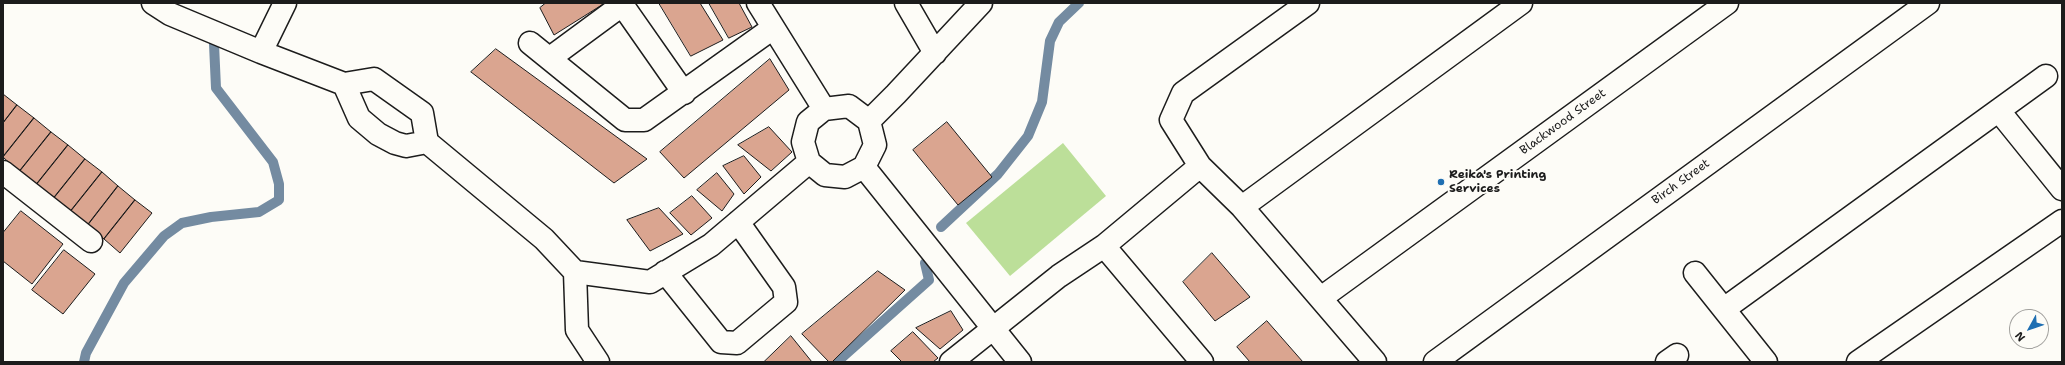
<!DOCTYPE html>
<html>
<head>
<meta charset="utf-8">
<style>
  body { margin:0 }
  #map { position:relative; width:2065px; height:365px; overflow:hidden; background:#fdfcf7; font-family:"Shantell Sans",sans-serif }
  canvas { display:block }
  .frame { position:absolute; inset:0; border:4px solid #1c1c1c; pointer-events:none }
  .north { position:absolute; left:2009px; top:309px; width:40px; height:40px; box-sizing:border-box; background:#fdfcf7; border:1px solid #a3a29f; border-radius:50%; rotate:230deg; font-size:11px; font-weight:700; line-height:16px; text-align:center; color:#1c1c1c }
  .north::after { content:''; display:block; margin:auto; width:14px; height:18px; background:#1f6fb2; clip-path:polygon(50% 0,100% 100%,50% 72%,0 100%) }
</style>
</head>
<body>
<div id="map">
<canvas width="2065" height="365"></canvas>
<div class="frame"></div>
<div class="north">N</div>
</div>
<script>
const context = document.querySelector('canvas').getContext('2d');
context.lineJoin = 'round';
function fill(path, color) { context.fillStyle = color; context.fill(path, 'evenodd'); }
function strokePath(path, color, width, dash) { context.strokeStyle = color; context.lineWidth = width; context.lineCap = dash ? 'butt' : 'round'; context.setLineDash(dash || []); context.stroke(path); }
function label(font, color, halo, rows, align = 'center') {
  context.font = font + ' "Shantell Sans",sans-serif'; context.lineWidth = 4; context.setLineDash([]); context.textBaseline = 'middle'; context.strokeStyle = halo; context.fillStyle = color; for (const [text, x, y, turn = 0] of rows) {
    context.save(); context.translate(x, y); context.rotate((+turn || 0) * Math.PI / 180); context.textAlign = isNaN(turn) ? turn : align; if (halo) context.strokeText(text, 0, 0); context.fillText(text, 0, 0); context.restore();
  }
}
const green = new Path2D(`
  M1063,143L1106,196L1010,276L966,223Z`);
const stream = new Path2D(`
  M941,227L998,174L1028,136L1042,102L1050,41L1059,22L1079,3
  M84,362L86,353L124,283L164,236L182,223L211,217L259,212L279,200V184L273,162L216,88L214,44
  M837,362L929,280L925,263`);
const building = new Path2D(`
  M546,3H605L554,35L540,8Z
  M659,3H700L723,40L691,56Z
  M709,3H739L752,27L729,38Z
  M496,49L647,159L614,183L471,72Z
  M770,59L789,90L684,178L660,152Z
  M3,94L17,105L3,123Z
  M17,105L34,118L3,157V123Z
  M34,118L51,132L19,172L3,157Z
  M947,122L992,177L958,205L913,150Z
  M769,127L792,152L771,171L738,145Z
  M51,132L68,145L36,185L19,172Z
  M68,145L85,159L53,199L36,185Z
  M744,156L761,177L744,194L723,166Z
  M85,159L102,172L70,212L53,199Z
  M102,172L118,186L87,226L70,212Z
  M717,173L734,194L722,211L697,190Z
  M118,186L135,200L104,239L87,226Z
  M692,196L712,218L691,235L670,213Z
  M135,200L152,213L120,253L104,239Z
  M659,208L683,234L650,251L627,220Z
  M21,211L63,244L32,284L3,261V233Z
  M64,250L95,274L63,314L32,290Z
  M1212,253L1250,297L1215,321L1183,282Z
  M878,271L905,290L832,362H829L802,334Z
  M951,311L963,330L940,349L916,328Z
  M1267,321L1303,362H1250L1237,347Z
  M913,332L938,358L933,362H902L891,351Z
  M791,336L812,362H764Z`);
const minor = new Path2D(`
  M153,3L170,14L261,52L344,84L374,79L422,113L427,142L544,239L575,272L650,282L711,245L809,162
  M621,3L684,93
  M758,3L824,109
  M906,3L935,53
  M530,43L625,120H644L773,28
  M261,52L285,3
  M550,58L622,5
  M344,84L359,118L378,134L395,143L406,146L427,142
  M849,106L869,121L875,145L864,167L845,177L825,175L809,162L803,142L808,122L824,109Z
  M1999,111L2062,189
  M869,121L896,94L981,3
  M1200,166L1171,120L1183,93L1308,3
  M864,167L1020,362
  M3,172L91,241
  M1242,207L1521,3
  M1104,246L1202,362
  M575,272L577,330L598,362
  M665,272L721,342L737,343L786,302L784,287L738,222
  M1695,273L1766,362
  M1321,298L1727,3
  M1724,309L2046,76
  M951,362L1059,276L1104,246L1200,166L1242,207L1375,362
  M1435,362L1928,3
  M1667,362L1677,355
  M1858,362L2062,221`);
const markers = [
  [1441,182,4,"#1f6fb2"]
];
const streetNames = [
  ["Blackwood Street",1563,122,-36],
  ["Birch Street",1681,182,-36]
];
const poiNames = [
  ["Reika's Printing",1449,175],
  ["Services",1449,189]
];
fill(green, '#bcdf99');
strokePath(stream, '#748ba1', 10);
fill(building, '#daa590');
strokePath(building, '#1c1c1c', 1);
strokePath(minor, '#1c1c1c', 25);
strokePath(minor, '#fdfcf7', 22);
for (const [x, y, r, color] of markers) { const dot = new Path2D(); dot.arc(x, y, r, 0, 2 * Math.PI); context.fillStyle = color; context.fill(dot); strokePath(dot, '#fdfcf7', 1.5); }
label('12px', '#1c1c1c', '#fdfcf7', streetNames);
label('bold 12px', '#1c1c1c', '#fdfcf7', poiNames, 'left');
</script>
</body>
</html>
